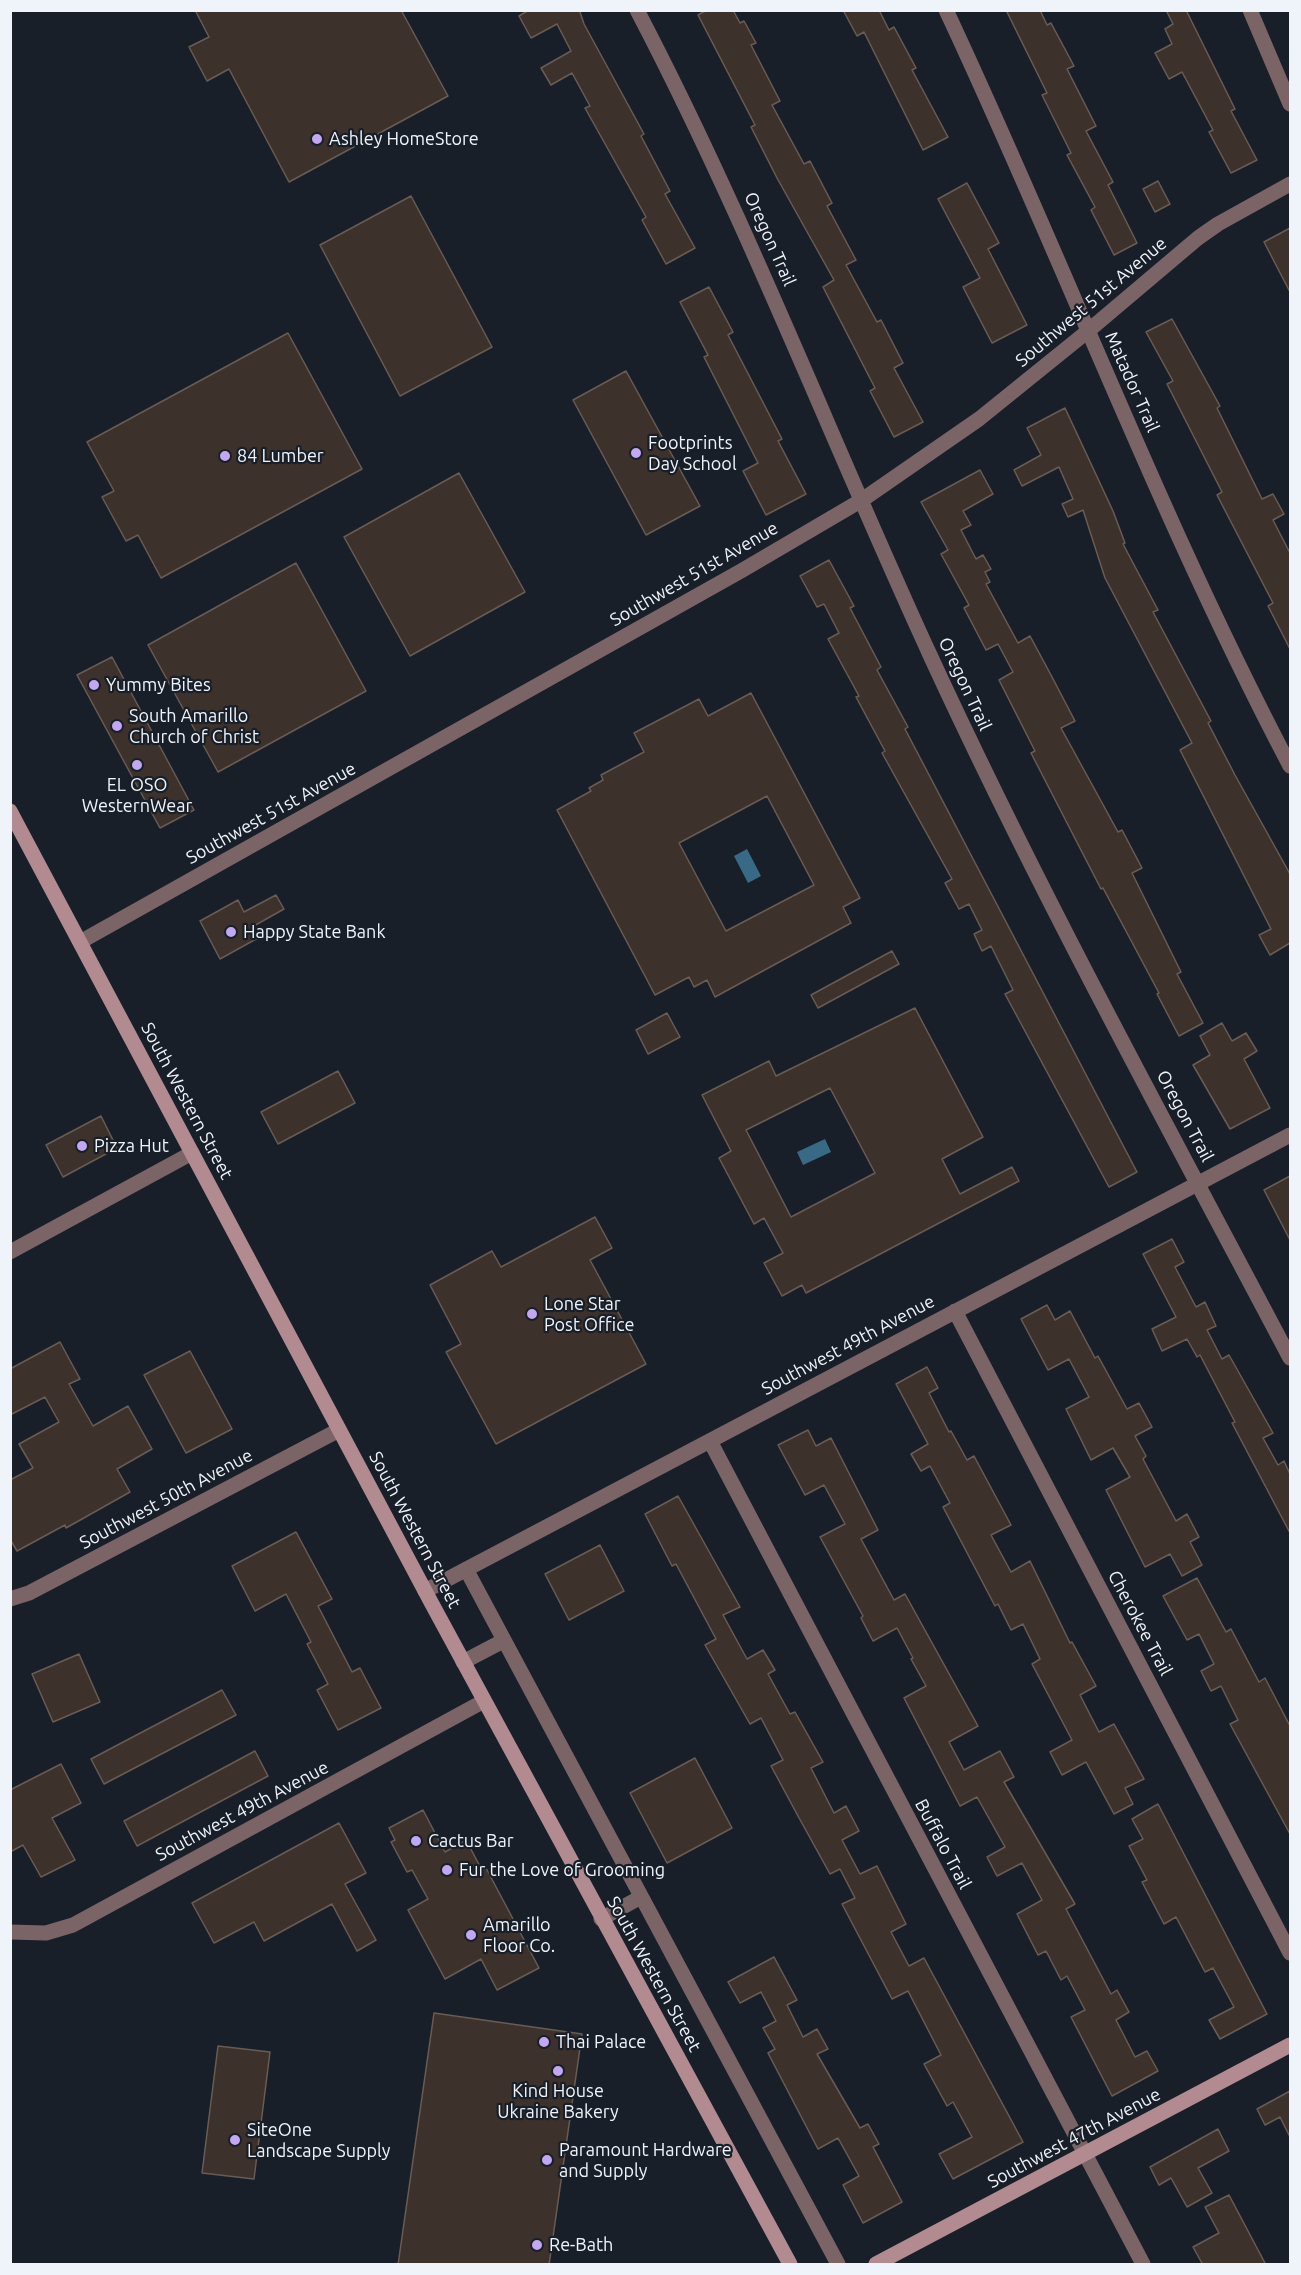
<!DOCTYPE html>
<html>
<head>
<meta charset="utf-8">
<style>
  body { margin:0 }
  #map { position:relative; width:1301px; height:2275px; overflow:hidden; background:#181f28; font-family:Ubuntu,sans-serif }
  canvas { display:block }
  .frame { position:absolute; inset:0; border:12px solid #eff4fa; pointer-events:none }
</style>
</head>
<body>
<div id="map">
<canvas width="1301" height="2275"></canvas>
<div class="frame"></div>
</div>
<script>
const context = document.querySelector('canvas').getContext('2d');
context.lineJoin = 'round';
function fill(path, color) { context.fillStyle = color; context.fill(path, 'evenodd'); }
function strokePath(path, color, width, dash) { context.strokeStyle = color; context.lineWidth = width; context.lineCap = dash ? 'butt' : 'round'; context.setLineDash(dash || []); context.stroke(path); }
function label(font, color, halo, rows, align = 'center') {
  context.font = font + ' Ubuntu,sans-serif'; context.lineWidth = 4.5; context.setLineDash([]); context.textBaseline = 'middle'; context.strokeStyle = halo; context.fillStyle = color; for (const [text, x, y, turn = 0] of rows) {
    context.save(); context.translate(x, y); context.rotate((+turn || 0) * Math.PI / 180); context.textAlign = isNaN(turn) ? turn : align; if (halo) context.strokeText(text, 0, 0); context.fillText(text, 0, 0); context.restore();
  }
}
const water = new Path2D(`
  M747,849L761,876L748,883L734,856Z
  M825,1139L831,1152L803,1165L797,1152Z`);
const building = new Path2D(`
  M195,10H401L448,96L289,182L229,69L207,81L189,47L209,37Z
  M529,10H582L580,12L584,24L644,134L641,136L670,191L665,194L695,248L666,264L642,220L646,217L585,108L590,106L572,73L551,85L541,68L571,51L557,24L531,38L519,16Z
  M707,10H733L740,23L744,21L756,43L751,45L780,101L772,105L804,164L810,161L832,203L827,206L856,260L846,265L877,322L881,320L903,363L894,368L923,422L894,437L870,391L875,388L823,287L834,280L777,178L751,127L755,125L698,15Z
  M843,10H879L889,30L894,27L916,68L912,70L948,137L923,150L864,32L857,36Z
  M1006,10H1040L1047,25L1051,23L1074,66L1067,69L1096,126L1086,131L1113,182L1108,185L1137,243L1114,255L1091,210L1095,207L1067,155L1071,153L1042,95L1047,93Z
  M1166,10H1186L1235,109L1231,111L1257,160L1231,173L1209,132L1213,130L1182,72L1169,79L1155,53L1172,44L1165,29L1173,24Z
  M1158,181L1170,204L1155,212L1143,189Z
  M967,183L999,243L988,249L1027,325L992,343L963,287L980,278L938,199Z
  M411,196L492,347L400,396L320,245Z
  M1290,228V292L1264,242Z
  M709,287L733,332L728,335L782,439L778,441L806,494L766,515L743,471L758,463L704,357L708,355L680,302Z
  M1172,319L1220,406L1217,408L1262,499L1273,494L1284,514L1273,520L1290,553V649L1268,606L1273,603L1217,495L1222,492L1167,384L1173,381L1146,332Z
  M288,333L362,469L161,578L138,535L126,541L102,497L114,491L87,442Z
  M626,371L700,506L646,535L573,400Z
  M1065,408L1113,511L1125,543L1123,544L1158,610L1153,612L1211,721L1208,723L1235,775L1290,874V943L1270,955L1259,935L1271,929L1180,750L1192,743L1105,578L1083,510L1068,517L1062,504L1073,499L1059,467L1022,486L1014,470L1041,455L1027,428Z
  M980,470L993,494L963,511L971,525L961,530L976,559L983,555L991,569L985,572L990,582L986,584L1018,643L1030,636L1051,675L1075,721L1061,728L1118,832L1122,830L1142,868L1132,873L1181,972L1177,974L1203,1023L1179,1036L1157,994L1159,993L1103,888L1101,889L1031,753L1035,751L999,680L1013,672L998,644L986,650L964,608L969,605L941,554L948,550L921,502Z
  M459,473L525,592L410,656L344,537Z
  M829,560L854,606L850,608L881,667L877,670L908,727L905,729L1137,1172L1109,1187L1005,994L1013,990L991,946L982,951L974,934L982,930L969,904L959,909L945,883L952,879L882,753L885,751L856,697L859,696L828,639L839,633L824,604L817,607L800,576Z
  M296,563L366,691L218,772L148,645Z
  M112,657L194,810L160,828L77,675Z
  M751,693L860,898L843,907L851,923L715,997L707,980L694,987L689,977L655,995L557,810L591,791L589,788L603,780L601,775L644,752L634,733L699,699L708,716ZM767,796L814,885L726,931L679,843Z
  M276,895L284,909L252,927L258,938L220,959L200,921L238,900L244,912Z
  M892,951L899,964L818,1008L811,995Z
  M915,1008L983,1137L942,1159L960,1194L1012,1167L1019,1181L806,1293L802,1285L782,1296L764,1263L783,1253L764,1218L754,1224L719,1158L731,1151L702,1095L769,1061L776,1076ZM830,1088L875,1173L791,1217L746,1130Z
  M667,1013L680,1037L648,1054L636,1030Z
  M1222,1023L1232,1041L1246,1033L1257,1051L1244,1059L1270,1108L1230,1129L1193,1065L1210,1055L1200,1036Z
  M338,1071L355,1103L278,1144L261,1112Z
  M101,1116L117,1148L63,1177L46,1145Z
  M1290,1176V1240L1264,1190Z
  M595,1217L612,1248L590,1260L646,1364L496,1444L446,1352L461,1344L430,1285L492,1251L501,1267Z
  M1172,1239L1184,1262L1175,1267L1196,1307L1205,1302L1216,1326L1207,1330L1222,1359L1229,1355L1273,1433L1263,1438L1278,1465L1284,1461L1290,1474V1533L1232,1423L1235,1422L1200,1355L1197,1357L1187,1339L1162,1351L1152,1329L1176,1317L1143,1254Z
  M1047,1305L1055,1320L1070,1311L1095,1358L1098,1356L1127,1409L1139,1403L1152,1427L1135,1436L1146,1456L1143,1459L1176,1521L1187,1514L1199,1537L1190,1542L1202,1565L1182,1576L1170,1554L1145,1567L1106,1490L1130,1477L1113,1448L1091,1460L1066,1409L1089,1397L1069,1359L1048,1370L1021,1319Z
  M60,1342L80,1379L69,1384L93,1426L128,1406L152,1449L117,1469L130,1492L66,1528L65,1525L17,1551L10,1539V1480L33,1468L19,1444L59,1422L45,1397L10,1415V1369Z
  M190,1351L232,1429L186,1453L144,1375Z
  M927,1367L938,1388L929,1393L949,1432L951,1431L967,1460L974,1456L1011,1525L991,1535L1011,1572L1030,1561L1070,1643L1072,1642L1096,1686L1080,1695L1099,1732L1114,1724L1144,1779L1125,1788L1133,1804L1114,1814L1086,1762L1062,1775L1050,1752L1072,1740L1032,1664L1040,1659L1023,1624L1011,1630L998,1604L995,1606L943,1507L950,1503L930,1466L921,1471L911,1454L928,1444L896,1384Z
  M808,1430L816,1446L831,1438L878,1530L861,1539L894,1600L905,1594L978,1726L949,1742L964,1770L1000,1751L1014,1777L1004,1782L1075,1904L1066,1909L1111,1994L1117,1990L1129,2012L1116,2020L1135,2057L1147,2051L1158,2071L1112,2096L1071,2017L1085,2010L1067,1976L1061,1980L1046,1951L1038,1955L1017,1914L1042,1900L1022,1863L997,1876L987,1857L1005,1847L977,1797L960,1806L904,1698L926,1686L911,1659L913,1658L897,1628L873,1641L861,1618L863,1616L820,1537L845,1524L824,1485L805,1495L778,1445Z
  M678,1496L740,1607L723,1615L747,1659L763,1650L775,1670L768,1674L790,1714L795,1712L823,1762L811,1768L834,1813L846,1806L859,1831L842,1840L860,1874L877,1866L906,1924L891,1932L909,1966L924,1958L1023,2142L953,2179L939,2154L972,2137L953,2102L947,2106L924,2064L941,2055L908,1991L892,1999L842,1904L855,1898L840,1869L830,1874L798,1816L771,1766L783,1760L761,1718L750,1724L729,1687L705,1645L716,1639L676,1564L672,1566L645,1514Z
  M296,1532L332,1599L318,1606L352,1672L360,1668L381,1708L338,1730L317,1690L328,1684L307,1644L311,1642L286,1594L255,1611L232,1566Z
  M600,1545L624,1591L569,1620L545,1574Z
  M1197,1578L1226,1632L1231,1629L1259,1682L1265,1678L1290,1726V1834L1230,1724L1238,1720L1221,1686L1211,1691L1201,1671L1214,1664L1199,1634L1187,1640L1163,1596Z
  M79,1654L100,1702L53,1722L32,1674Z
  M222,1690L236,1715L104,1784L91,1759Z
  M255,1751L268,1776L137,1846L124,1821Z
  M695,1758L732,1828L667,1863L630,1793Z
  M61,1764L81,1803L52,1818L75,1860L41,1877L23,1845L10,1852V1790Z
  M1158,1804L1267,2014L1220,2039L1209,2020L1234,2007L1213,1968L1205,1972L1176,1917L1164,1924L1142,1882L1147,1880L1129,1846L1143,1839L1132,1819Z
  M423,1810L445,1852L466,1840L482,1870L486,1868L539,1968L497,1990L481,1959L445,1979L408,1910L428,1899L412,1870L407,1872L391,1842L395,1840L389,1828Z
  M339,1823L366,1873L345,1884L376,1940L357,1951L332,1904L264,1941L254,1922L214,1943L192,1903Z
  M774,1957L797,2000L787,2005L803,2037L817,2029L828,2049L817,2054L860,2128L868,2124L879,2144L873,2147L902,2202L863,2223L843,2185L859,2176L838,2138L818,2149L768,2053L775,2049L763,2028L776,2021L761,1992L740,2003L728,1982Z
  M434,2013L582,2034L549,2265H398Z
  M218,2046L270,2052L254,2179L202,2173Z
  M1290,2091V2137L1280,2117L1265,2125L1257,2109Z
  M1218,2129L1229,2151L1198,2168L1212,2193L1187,2207L1171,2178L1159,2185L1150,2167Z
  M1229,2195L1266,2265H1203L1193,2247L1219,2233L1205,2207Z`);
const street = new Path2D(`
  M637,10C747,220 831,440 930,655C1040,894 1167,1125 1290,1358
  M946,10C1064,261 1161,521 1290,766
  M1250,10L1290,104
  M80,942L741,571L862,500L979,419L1088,331L1198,238L1218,224L1290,184
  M10,1252L192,1153
  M955,1311L1290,1953
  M710,1441L1143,2264
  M466,1569L838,2264
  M425,1591L1290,1135
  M10,1599L29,1593L339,1430
  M463,1662L503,1641
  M601,1919L641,1897
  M10,1932L46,1933L73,1925L484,1701`);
const secondary = new Path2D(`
  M10,811L432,1604L790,2264
  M876,2264L1290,2045`);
const markers = [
  [317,139,6,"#c2a7f2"],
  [636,453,6,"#c2a7f2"],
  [225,456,6,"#c2a7f2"],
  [94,685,6,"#c2a7f2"],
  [117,726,6,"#c2a7f2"],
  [137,765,6,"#c2a7f2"],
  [231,932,6,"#c2a7f2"],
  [82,1146,6,"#c2a7f2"],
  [532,1314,6,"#c2a7f2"],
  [416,1841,6,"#c2a7f2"],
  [447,1870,6,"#c2a7f2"],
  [471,1935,6,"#c2a7f2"],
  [544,2042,6,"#c2a7f2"],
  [558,2071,6,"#c2a7f2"],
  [235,2140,6,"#c2a7f2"],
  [547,2160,6,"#c2a7f2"],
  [537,2245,6,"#c2a7f2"]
];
const poiNames = [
  ["Ashley HomeStore",329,139],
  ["Footprints",648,443],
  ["Day School",648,464],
  ["84 Lumber",237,456],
  ["Yummy Bites",106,685],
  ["South Amarillo",129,716],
  ["Church of Christ",129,737],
  ["EL OSO",137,785,"center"],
  ["WesternWear",137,806,"center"],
  ["Happy State Bank",243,932],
  ["Pizza Hut",94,1146],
  ["Lone Star",544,1304],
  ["Post Office",544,1325],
  ["Cactus Bar",428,1841],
  ["Fur the Love of Grooming",459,1870],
  ["Amarillo",483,1925],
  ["Floor Co.",483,1946],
  ["Thai Palace",556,2042],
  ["Kind House",558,2091,"center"],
  ["Ukraine Bakery",558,2112,"center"],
  ["SiteOne",247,2130],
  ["Landscape Supply",247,2151],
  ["Paramount Hardware",559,2150],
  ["and Supply",559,2171],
  ["Re-Bath",549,2245]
];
const streetNames = [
  ["Oregon Trail",770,239,66],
  ["Southwest 51st Avenue",1091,302,-40],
  ["Matador Trail",1132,382,66],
  ["Southwest 51st Avenue",694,574,-30],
  ["Oregon Trail",965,684,65],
  ["Southwest 51st Avenue",271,813,-29],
  ["South Western Street",187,1101,62],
  ["Oregon Trail",1185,1116,62],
  ["Southwest 49th Avenue",848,1345,-28],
  ["Southwest 50th Avenue",166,1499,-28],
  ["South Western Street",415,1530,62],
  ["Cherokee Trail",1140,1623,62],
  ["Southwest 49th Avenue",242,1811,-28],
  ["Buffalo Trail",943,1844,62],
  ["South Western Street",654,1974,61],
  ["Southwest 47th Avenue",1074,2138,-28]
];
fill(water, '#396a85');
fill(building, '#3d322b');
strokePath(building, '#685c54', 1.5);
strokePath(street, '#7b6466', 15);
strokePath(secondary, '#b18b8f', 15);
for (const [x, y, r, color] of markers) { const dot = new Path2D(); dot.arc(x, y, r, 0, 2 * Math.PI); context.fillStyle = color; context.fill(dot); strokePath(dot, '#181f28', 2); }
label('18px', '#eff4fa', '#181f28', poiNames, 'left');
label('18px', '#eff4fa', '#181f28', streetNames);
</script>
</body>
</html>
